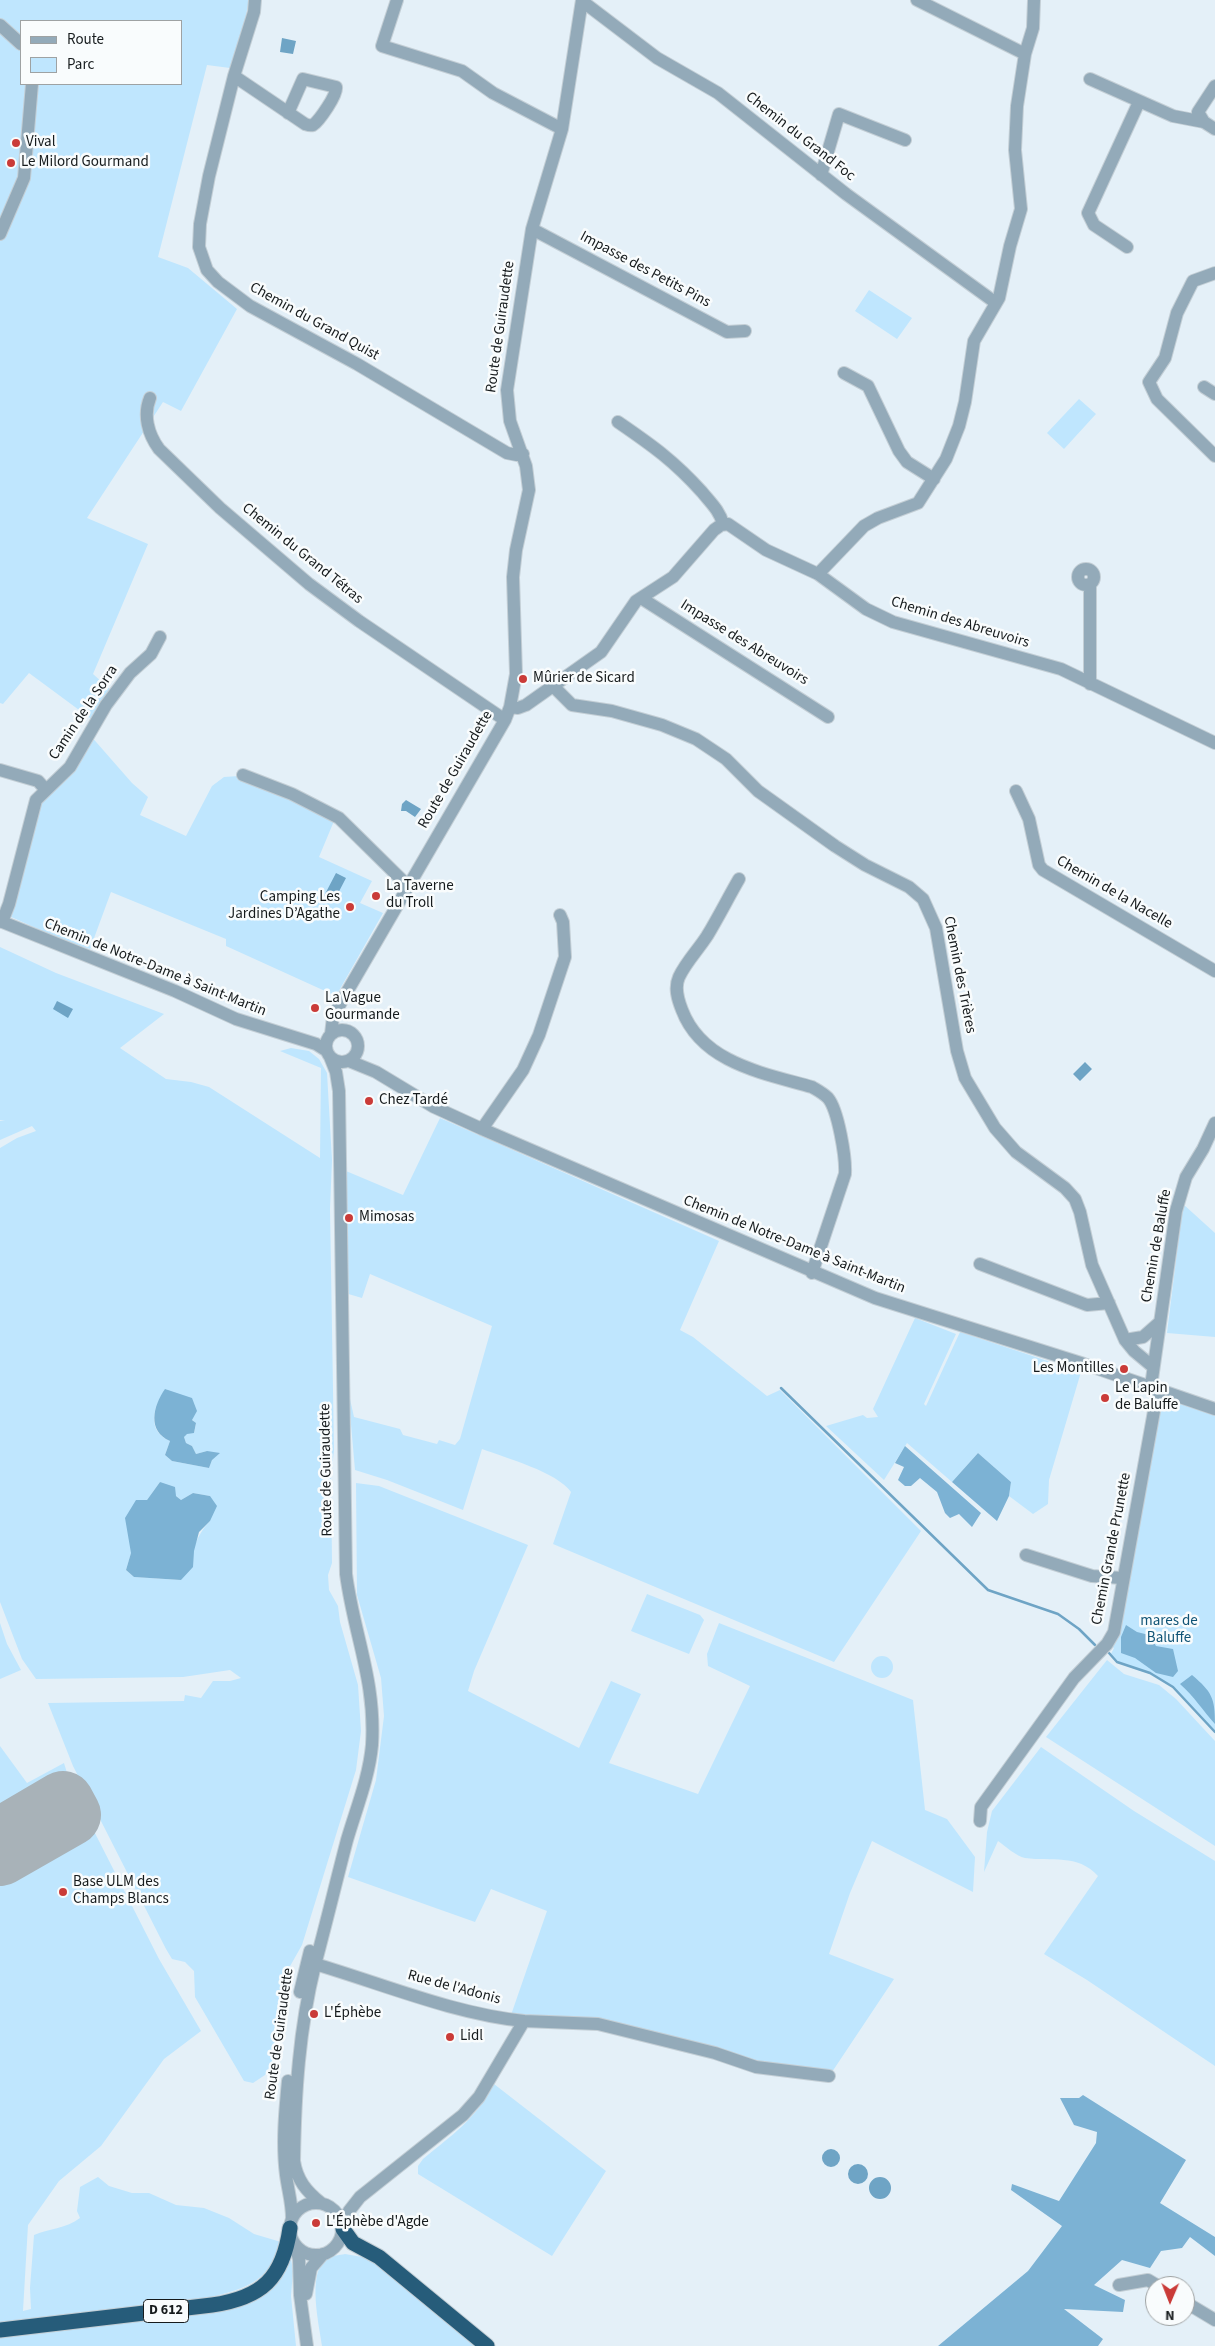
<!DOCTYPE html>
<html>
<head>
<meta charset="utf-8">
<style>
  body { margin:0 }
  #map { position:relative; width:1215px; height:2346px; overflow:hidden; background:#e4f0f8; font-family:"Source Sans 3",sans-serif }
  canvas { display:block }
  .legend { position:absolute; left:20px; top:20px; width:162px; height:65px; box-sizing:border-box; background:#f9fcfd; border:1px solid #9ea2a3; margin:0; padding:6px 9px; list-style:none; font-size:15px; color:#161b1d }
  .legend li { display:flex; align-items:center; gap:10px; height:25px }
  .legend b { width:25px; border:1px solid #9ea2a3 }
  .north { position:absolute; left:1145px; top:2276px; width:50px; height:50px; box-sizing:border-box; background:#f9fcfd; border:1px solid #9ea2a3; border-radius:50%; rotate:181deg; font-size:14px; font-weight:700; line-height:20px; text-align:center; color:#161b1d }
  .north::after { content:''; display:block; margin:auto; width:18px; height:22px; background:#ca3b38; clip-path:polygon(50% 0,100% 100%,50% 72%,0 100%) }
</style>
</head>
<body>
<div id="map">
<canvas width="1215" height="2346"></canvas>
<ul class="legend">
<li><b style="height:6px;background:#93aab9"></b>Route</li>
<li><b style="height:14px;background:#bfe6fe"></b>Parc</li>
</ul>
<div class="north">N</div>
</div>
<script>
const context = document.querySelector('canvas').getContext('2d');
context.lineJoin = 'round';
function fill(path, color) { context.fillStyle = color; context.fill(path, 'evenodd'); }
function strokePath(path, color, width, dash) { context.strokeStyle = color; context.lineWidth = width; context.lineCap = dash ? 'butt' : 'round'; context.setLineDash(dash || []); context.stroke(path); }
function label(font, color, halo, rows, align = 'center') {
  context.font = font + ' "Source Sans 3",sans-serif'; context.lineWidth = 5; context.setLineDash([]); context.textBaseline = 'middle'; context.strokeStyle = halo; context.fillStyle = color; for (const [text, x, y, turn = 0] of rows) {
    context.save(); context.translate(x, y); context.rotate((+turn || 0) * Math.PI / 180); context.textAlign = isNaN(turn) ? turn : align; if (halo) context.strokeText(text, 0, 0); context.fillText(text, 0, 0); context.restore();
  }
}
const green = new Path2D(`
  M0,0H249L245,20L230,68L207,65L158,257L188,268L237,309L181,411L163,402L87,518L148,544L93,674L113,692L94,721L29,673L3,704L0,703ZM21,21H181V84H21Z
  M869,290L912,318L897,339L855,311Z
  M1079,399L1096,414L1064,449L1047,433Z
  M90,735L132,783L148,797L140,815L186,836L212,786L224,777L239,776L280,792L334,821L319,857L372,881L360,903L383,913L336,996L226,946V939L111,892L90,949L74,945L9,916L37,801Z
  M0,947L56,973L164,1014L120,1048L166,1079L191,1082L209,1087L320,1158L321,1068L280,1051L291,1048L309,1051L319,1059L327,1073L332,1160L330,1209L334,1450L331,1478L332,1563L328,1575L329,1590L338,1606L340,1622L358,1685L361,1731L356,1770L302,1945L289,1968L273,2060L265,2075L253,2083L244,2081L195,1997L194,1971L185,1962L172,1959L166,1949L73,1766L48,1703L184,1701L185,1695L201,1698L213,1681H230L241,1678L230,1670L183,1677L36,1679L22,1659L0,1602V1148L17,1138L36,1131L32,1126L0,1140V1121H5L0,1120ZM166,1389L196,1424L194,1433H187L184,1437L186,1443L192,1446L196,1454L207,1451L212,1460L209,1468L172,1461L165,1455L170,1441C146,1431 153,1406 166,1389ZM160,1482L181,1500L193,1493L210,1496V1521C195,1536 190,1560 181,1580L134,1577L126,1570L147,1500Z
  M440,1118L719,1241L680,1330L693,1337L767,1396L780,1390L921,1531L834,1662L553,1544L571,1492C557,1472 506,1458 482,1449L463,1510L387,1480L355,1470L348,1390L354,1417L400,1429L403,1435L437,1444L439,1440L455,1445L460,1439L492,1326L370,1274L362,1298L345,1293L346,1171L403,1195Z
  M1183,1204L1215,1233V1337L1167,1333Z
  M915,1318L956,1334L924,1404L926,1406L960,1332L1081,1372L1049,1480L1048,1504L1033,1514L1009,1496L1011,1482L978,1453L952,1482L907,1443L884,1480L826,1426L863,1415L867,1418L878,1417L873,1409Z
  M1159,1397L1215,1415V1732C1200,1714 1182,1693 1162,1680C1146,1669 1122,1670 1111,1654L1114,1648L1110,1646Z
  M356,1483L379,1486L528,1545L474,1671L468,1691L579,1748L611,1681L641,1694L609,1763L698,1794L750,1686L708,1666L707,1654L719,1623L913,1700L925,1810L947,1819L975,1857L973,1892L872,1841L850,1893L829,1954L894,1979L832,2072L793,2071L593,2018L511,2015L547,1911L491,1889L475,1922L348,1877L376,1780L384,1716L381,1678L357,1595Z
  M647,1594L700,1615L704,1620L689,1654L631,1631Z
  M0,1623L7,1644L21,1670L0,1679Z
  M871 1667a11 11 0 1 1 22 0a11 11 0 1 1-22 0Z
  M1107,1660L1124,1674L1159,1685L1176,1699L1215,1741V1846L1046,1737Z
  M0,1746L27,1783L64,1763L71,1786L159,1959L201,2031L164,2059L101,2146L59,2181L28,2225L23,2311L31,2309L30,2288L34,2235C50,2228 66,2229 80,2218L77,2211L80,2187L98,2177L109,2186L132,2193H149L176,2205L204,2208L229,2218L254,2234L281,2242C271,2280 247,2288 212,2297L0,2323Z
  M1041,1747L1134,1811L1215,1861V2066L1087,1980L1044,1954L1098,1876C1077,1853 1052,1862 1025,1858C1016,1856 1005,1846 998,1841L984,1872L987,1832L992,1811Z
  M494,2084L606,2171L552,2256L418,2174V2166L423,2159C451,2136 477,2118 494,2084Z
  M290,2253L293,2271L291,2296L296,2346H0V2333L231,2305Z
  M345,2254L368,2258L479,2346H322C319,2324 307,2274 326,2259C330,2256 340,2255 345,2254Z`);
const forest = new Path2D(`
  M165,1389L192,1398L197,1411L192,1420L196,1423L194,1433L187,1434L184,1437L186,1443L192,1446L196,1454L207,1451L220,1453L212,1460L209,1468L172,1461L165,1455L170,1441C147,1431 153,1406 165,1389Z
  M905,1446L981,1513L972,1527L959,1514L950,1518L945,1513L937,1492L920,1478L911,1486H905L898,1480L904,1467L895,1463Z
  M978,1453L1011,1482L1009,1496L997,1521L952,1482Z
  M160,1482L175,1487L176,1496L181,1500L193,1493L210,1496L217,1506L210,1521L199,1532L194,1551L193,1567L181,1580L134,1577L126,1570L131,1553L125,1518L136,1500H147Z
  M1126,1625L1137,1632L1149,1635L1156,1646L1173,1649L1178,1671L1173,1677L1156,1673L1135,1658L1121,1653V1637Z
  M1192,1675C1212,1692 1215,1698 1215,1724C1203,1711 1194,1696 1180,1684Z
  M1083,2095L1186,2160L1160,2203L1215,2237V2256L1190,2237L1182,2248L1161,2251L1150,2268L1122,2260L1094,2285L1125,2300L1123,2312L1064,2309L1103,2339L1098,2346H938L1028,2271L1062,2226L1011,2190L1012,2184L1059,2201L1096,2143L1097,2132L1074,2125L1060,2098H1079Z`);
const water = new Path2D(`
  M282,38L296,41L293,54L280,52Z
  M406,800L421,809L415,817L406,811H401L402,804Z
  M336,873L346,878L334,901L324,896Z
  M57,1001L73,1009L68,1018L53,1009Z
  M1085,1062L1092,1069L1080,1081L1073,1074Z
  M822 2158a9 9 0 1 1 18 0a9 9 0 1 1-18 0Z
  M848 2174a10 10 0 1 1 20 0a10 10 0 1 1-20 0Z
  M869 2188a11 11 0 1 1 22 0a11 11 0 1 1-22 0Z`);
const stream = new Path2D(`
  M781,1388L988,1590L1058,1614L1079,1629L1095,1645
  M1109,1653L1117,1662L1150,1673L1173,1687L1215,1732`);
const runway = new Path2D(`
  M0,1839L63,1802L70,1815L0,1855`);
const minor = new Path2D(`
  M255,0L254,12L234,76L209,176L200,224L199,247L207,270L218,282L250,306L357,364L507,453L517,455L523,454
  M397,0L382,46L462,71L493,93L562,129
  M917,0L1025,54
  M582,1L657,58L718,93L846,194L996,303
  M0,25L21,44
  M234,76C258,92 281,108 305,124C308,125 310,126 313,125C319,121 338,94 336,87L303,79L288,113
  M1090,79L1173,116L1204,122
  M1215,86L1198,112L1204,122L1215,129
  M821,175L839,114L905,140
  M532,229L727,332L745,331
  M0,234L24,178L32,84
  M1127,247L1094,225L1088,213L1139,102
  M1215,273L1193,281L1177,313L1165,358L1149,382L1157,399L1215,456
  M844,373L868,386L899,451L907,462L934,479
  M1204,387L1215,394
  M150,398C143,415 148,434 159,449L220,508L309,584L359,621L505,720
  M618,422C653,446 674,461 702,492C710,502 720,511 723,524
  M1078 577a8 8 0 1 1 16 0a8 8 0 1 1-16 0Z
  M818,574L864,526L878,518L918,503L946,459L959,426L965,402L974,341L999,298L1010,246L1021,209L1015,150L1017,106L1025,54L1033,28L1034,0
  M641,598L828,717
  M1090,684V585
  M554,687L572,705L612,711L662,725L696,739L726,759L758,791L835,846L865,865L909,887L923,899L936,928L957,1051L965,1078L995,1128L1016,1152L1065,1188L1075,1199L1080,1212L1092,1265L1125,1340L1134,1351L1152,1366
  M510,707L518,708L526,705L601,652L636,601L673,577L714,530L721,525L728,524L766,550L818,574L866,609L893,622L1061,669L1215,743
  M0,770L38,781L46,790
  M243,775L292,794L339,818L408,886
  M1016,791L1029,819L1039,865L1043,870L1215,971
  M739,879C728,898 718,918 707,936C698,950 686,962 679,977C674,988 678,1000 682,1010C702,1063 763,1073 812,1087C817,1090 823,1093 828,1098C838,1110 846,1157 845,1174L812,1273
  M0,921L175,991L236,1019L316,1044L327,1051
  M2,922L9,904L36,800L70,767L106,705L130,673L151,654L160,637
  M326 1046a16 16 0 1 1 32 0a16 16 0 1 1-32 0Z
  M331,1034L333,1017L344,997L505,720L510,707L516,674L513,577L516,550L529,490L526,466L510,421L507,390L532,229L562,129L582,0
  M349,1061L376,1072L434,1107L482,1129L875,1298L1084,1364L1215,1409
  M482,1129L523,1070L539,1035L565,957L563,922L560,915
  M980,1264L1087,1305L1109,1303
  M1125,1340L1143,1337L1160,1322
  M1151,1386L1176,1211L1186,1177L1203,1149L1215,1123
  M1026,1555L1092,1576L1122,1578
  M980,1821L981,1807L1074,1678L1107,1644L1114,1632L1158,1389
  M313,1957L315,1964C383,1984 454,2014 524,2021L479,2097L463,2115L360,2197L349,2211L343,2225
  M300,1992L310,1951
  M524,2021L598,2024L715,2053L756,2067L829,2076
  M288,2081C285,2112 282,2144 286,2175C288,2190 292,2203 292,2218
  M290 2229a26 26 0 1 1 52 0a26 26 0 1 1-52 0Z
  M321,2203C306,2191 297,2180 294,2161C295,2094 299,2029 315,1965C326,1924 336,1882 347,1840C356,1809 369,1778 372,1745C376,1681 354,1635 346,1574L339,1091L336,1072L330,1057
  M295,2245L299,2259L300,2295L307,2346
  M1119,2285L1148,2280L1158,2286
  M306,2294L311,2268L323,2254
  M1185,2302L1215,2320`);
const highway = new Path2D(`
  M343,2229L353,2243L379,2257L487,2346
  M0,2330L212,2305C262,2298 283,2278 290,2228`);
const markers = [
  [16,143,5,"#ca3b38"],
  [11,163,5,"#ca3b38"],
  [523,679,5,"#ca3b38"],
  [376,896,5,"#ca3b38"],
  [350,907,5,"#ca3b38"],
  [315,1008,5,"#ca3b38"],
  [369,1101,5,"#ca3b38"],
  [349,1218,5,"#ca3b38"],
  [1124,1369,5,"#ca3b38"],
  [1105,1398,5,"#ca3b38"],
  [63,1892,5,"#ca3b38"],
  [314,2014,5,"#ca3b38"],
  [450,2037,5,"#ca3b38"],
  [316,2223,5,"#ca3b38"]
];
const shields = [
  [166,2311,45]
];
const shieldNames = [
  ["D 612",166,2311]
];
const streetNames = [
  ["Chemin du Grand Foc",800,137,38],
  ["Impasse des Petits Pins",645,270,28],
  ["Chemin du Grand Quist",314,322,29],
  ["Route de Guiraudette",501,327,-82],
  ["Chemin du Grand Tétras",302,554,39],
  ["Chemin des Abreuvoirs",960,623,17],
  ["Impasse des Abreuvoirs",744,643,32],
  ["Camin de la Sorra",84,713,-56],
  ["Route de Guiraudette",456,770,-60],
  ["Chemin de la Nacelle",1114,893,30],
  ["Chemin de Notre-Dame à Saint-Martin",155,968,22],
  ["Chemin des Trières",959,975,79],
  ["Chemin de Notre-Dame à Saint-Martin",794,1245,22],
  ["Chemin de Baluffe",1157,1246,-80],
  ["Route de Guiraudette",327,1470,-91],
  ["Chemin Grande Prunette",1112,1549,-79],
  ["Rue de l'Adonis",454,1988,15],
  ["Route de Guiraudette",280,2034,-82]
];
const poiNames = [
  ["Vival",26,143],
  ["Le Milord Gourmand",21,163],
  ["Mûrier de Sicard",533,679],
  ["La Taverne",386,887],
  ["du Troll",386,904],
  ["Camping Les",340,898,"right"],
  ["Jardines D’Agathe",340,915,"right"],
  ["La Vague",325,999],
  ["Gourmande",325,1016],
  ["Chez Tardé",379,1101],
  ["Mimosas",359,1218],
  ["Les Montilles",1114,1369,"right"],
  ["Le Lapin",1115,1389],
  ["de Baluffe",1115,1406],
  ["Base ULM des",73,1883],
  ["Champs Blancs",73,1900],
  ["L'Éphèbe",324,2014],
  ["Lidl",460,2037],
  ["L'Éphèbe d'Agde",326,2223]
];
const parkNames = [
  ["mares de",1169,1622],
  ["Baluffe",1169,1639]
];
fill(green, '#bfe6fe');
fill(forest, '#7cb2d4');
fill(water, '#6ea4c5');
strokePath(stream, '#6ea4c5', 2.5);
strokePath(runway, '#a8b2b8', 62);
strokePath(minor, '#c3ced5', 14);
strokePath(highway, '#c3ced5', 17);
strokePath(minor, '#93aab9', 12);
strokePath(highway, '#265c7a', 15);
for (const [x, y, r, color] of markers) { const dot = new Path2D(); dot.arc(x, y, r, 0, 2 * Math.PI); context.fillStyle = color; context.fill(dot); strokePath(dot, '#f9fcfd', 2); }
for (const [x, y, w] of shields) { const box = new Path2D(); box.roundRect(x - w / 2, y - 11.5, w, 23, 4); context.fillStyle = '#f9fcfd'; context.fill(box); strokePath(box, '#161b1d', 1); }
label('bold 14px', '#161b1d', null, shieldNames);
label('15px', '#161b1d', '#f9fcfd', streetNames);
label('15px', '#161b1d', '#f9fcfd', poiNames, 'left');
label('15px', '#105476', '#f9fcfd', parkNames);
</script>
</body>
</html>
